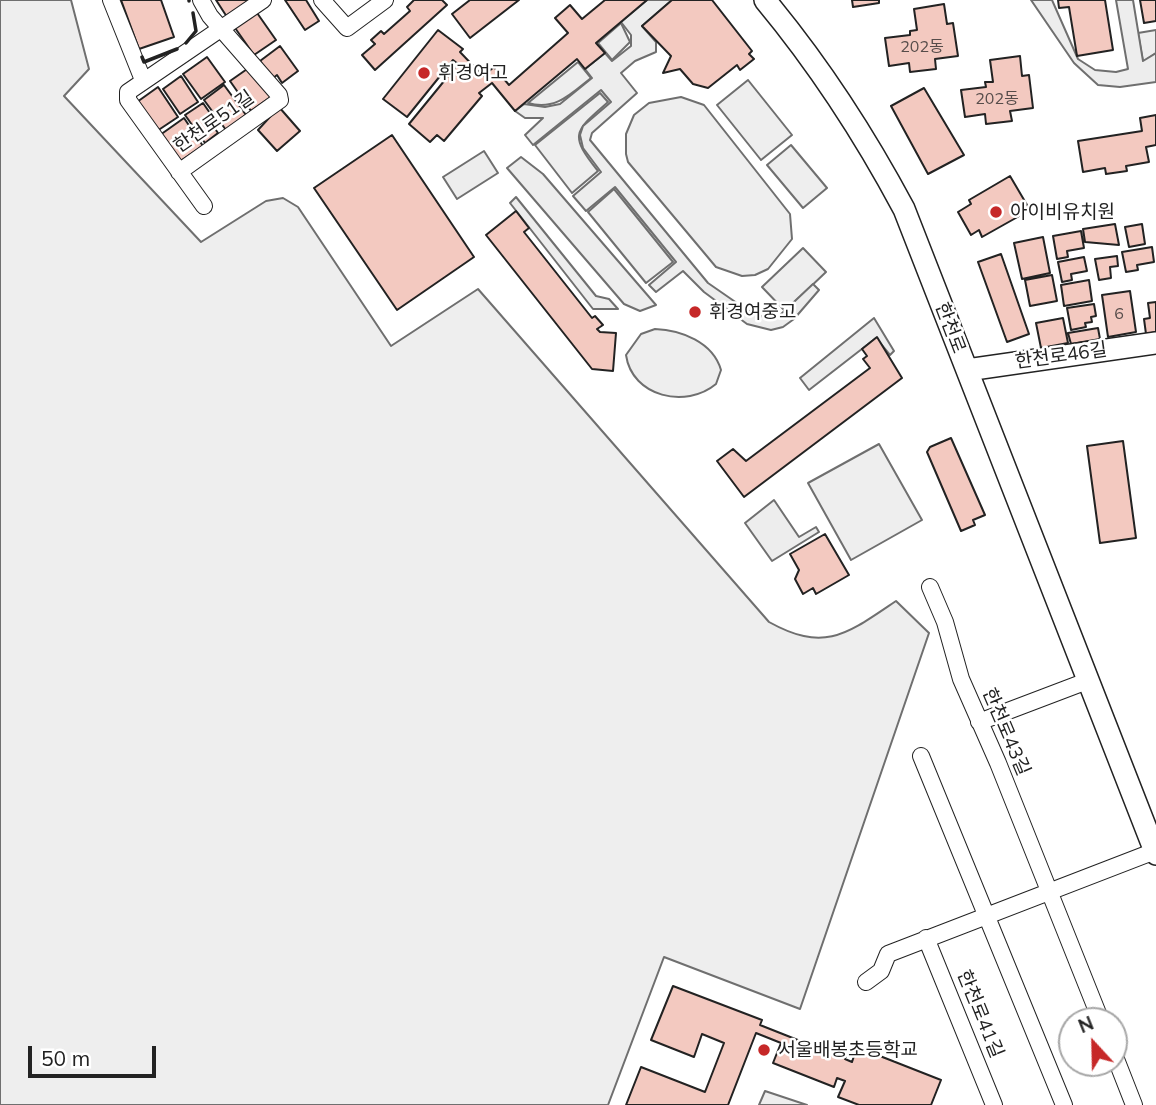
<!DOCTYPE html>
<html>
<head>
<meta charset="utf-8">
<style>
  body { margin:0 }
  #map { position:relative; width:1156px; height:1105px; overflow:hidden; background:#fff; font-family:Mulish,sans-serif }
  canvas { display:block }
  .north { position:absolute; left:1058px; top:1007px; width:70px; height:70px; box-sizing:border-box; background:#fff; border:2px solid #a7a7a7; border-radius:50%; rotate:338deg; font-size:19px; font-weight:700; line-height:28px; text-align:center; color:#222 }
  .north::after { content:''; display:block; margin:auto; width:24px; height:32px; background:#c62828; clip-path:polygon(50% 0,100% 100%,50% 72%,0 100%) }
  .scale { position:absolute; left:28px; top:1046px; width:128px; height:32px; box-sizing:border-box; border:4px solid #222; border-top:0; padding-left:9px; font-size:21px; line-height:24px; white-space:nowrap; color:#222; -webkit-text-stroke:5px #fff; paint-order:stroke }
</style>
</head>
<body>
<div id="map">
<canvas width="1156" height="1105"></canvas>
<div class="north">N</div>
<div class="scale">50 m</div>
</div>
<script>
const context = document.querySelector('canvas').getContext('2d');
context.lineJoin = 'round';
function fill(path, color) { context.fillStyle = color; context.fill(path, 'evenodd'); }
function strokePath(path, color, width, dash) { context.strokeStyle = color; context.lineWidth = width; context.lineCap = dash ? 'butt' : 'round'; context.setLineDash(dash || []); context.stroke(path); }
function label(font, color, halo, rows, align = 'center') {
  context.font = font + ' Mulish,"Noto Sans KR",sans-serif'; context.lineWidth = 5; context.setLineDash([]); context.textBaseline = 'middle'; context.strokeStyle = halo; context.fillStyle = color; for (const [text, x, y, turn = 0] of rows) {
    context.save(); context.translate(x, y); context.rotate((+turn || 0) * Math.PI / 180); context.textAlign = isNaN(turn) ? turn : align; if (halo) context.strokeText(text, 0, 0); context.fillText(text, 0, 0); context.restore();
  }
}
const green = new Path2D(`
  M0,0H71L89,69L64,96L201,242L266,201L283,198L298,207L391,346L478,289L769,622C825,653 847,634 896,601L929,633L800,1009L664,957L608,1105H0Z
  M621,23L630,42L612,60L598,43Z
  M1156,30V53L1143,62L1138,33Z
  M578,62L591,78C571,94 555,111 528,103Z
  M748,80L792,135L761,160L717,105Z
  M600,93L608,102C575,131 568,134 598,171L572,193L535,145Z
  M681,97L704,105L790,214L792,239L768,269L755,275L742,276L716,267L628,162L626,154V134L634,115L649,103Z
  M791,145L827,188L803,208L767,165Z
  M614,189L673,262L646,283L588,212Z
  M803,248L826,272L785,311L762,287Z
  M655,329C681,330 713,342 721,370L716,384C686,409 632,397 626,355L641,334Z
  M879,444L922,520L851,560L808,483Z
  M765,1091L807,1105H759Z`);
const parking = new Path2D(`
  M647,0H672L642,26L656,42V52L635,61L621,73L637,93L592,133L590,140L708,283L747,310L766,318L779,316L813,284L819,290L794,319L783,327L771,330L747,324L704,292L683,271L656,292L649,285L676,262L615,187L586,211L573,196L601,172L583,148L580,135L583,126L611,102L601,90L533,145L525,135L543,118H525L515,111L524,104L545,107L560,104L592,78L585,69L605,53L612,61L631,46V35L621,22Z
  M1031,0H1052L1078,59L1095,70L1116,72L1128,69L1116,0H1133L1143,61L1156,53V82L1120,87L1098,85L1074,63Z
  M484,151L498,173L457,199L443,177Z
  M521,157L543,174L656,305L640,311L624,304L507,168Z
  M516,197L596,296L609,299L618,309H593L510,203Z
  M874,318L894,351L890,355L876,338L809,390L800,378Z
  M774,500L799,537L816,527L819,532L772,561L745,523Z`);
const building = new Path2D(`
  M121,0H161L174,37L139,49Z
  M216,0H253L227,17Z
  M285,0H306L319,21L305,30Z
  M414,0H442L447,5L375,70L362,55L375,44L371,40L381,31L384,34L410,11L407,7Z
  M470,0H519L470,38L452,14Z
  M605,0H647L596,43L605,53L585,69L577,59L515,111L492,83L479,93L482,96L444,141L437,135L430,142L409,124L458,64L453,60L407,117L383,99L438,30L463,49L460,52L483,76L494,67L509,85L568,33L555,18L570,5L582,19Z
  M672,0H712L752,51L749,54L754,59L740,70L737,65L708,88L693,84L680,69L663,73L671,56L642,26Z
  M852,0H879V3L853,7Z
  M1058,0H1105L1113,50L1077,56L1069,7L1059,8Z
  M1140,0H1156V21L1144,23Z
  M944,4L947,24L953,23L958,56L935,59L936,69L910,72L909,63L889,66L885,38L910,35V31L917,30L914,9Z
  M255,10L276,40L254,55L233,25Z
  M280,46L298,71L282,83L277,75L272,79L260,61Z
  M1020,56L1022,76L1029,75L1033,108L1010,111L1012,121L986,124L985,114L965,117L961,90L986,87L985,82H993L990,60Z
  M207,57L225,82L201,99L183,74Z
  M250,67L272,96L251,111L230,81Z
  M181,76L198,102L180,114L163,89Z
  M224,85L246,115L226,130L204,100Z
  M158,87L178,117L157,131L137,102Z
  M924,88L964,155L928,174L891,106Z
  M203,103L212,116L208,119L218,133L205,143L185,115Z
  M279,107L300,131L277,151L258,130Z
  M1156,115V145L1146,147L1149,162L1126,166L1127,171L1106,174L1105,168L1083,172L1078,141L1142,131L1140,118Z
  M184,118L203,146L179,162L160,135Z
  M392,135L474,257L397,310L314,188Z
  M1010,176L1030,210L982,237L979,230L971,235L958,212L971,204L969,200Z
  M516,211L529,228L524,232L592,318L595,316L603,325L597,329L600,332L616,333L613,371L592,369L486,235Z
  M1115,224L1119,245L1085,242L1083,229Z
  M1142,224L1145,244L1129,247L1125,227Z
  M1081,231L1084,248L1067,251L1068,257L1057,259L1053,236Z
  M1043,237L1050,273L1022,279L1014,243Z
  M1152,247L1154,262L1137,265L1138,270L1126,272L1122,252Z
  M1001,254L1029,334L1007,342L978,262Z
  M1117,256L1118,266L1110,267L1111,278L1099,280L1095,259Z
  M1084,257L1087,271L1071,274L1072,280L1062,282L1058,262Z
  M1052,275L1057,301L1030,306L1025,280Z
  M1089,280L1092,301L1064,306L1061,285Z
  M1130,291L1136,332L1108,337L1102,295Z
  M1156,302V332L1146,334L1144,319L1150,318L1148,303Z
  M1094,304L1096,316L1091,317L1092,322L1085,323L1086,327L1071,330L1067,308Z
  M1063,318L1068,343L1041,348L1036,323Z
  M1098,328L1100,339L1071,344L1068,333Z
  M877,337L902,378L744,497L717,461L733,449L746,461L870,368L863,359L867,356L862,349Z
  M951,438L985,515L973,520L975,525L961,531L927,452L930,447Z
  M1123,441L1136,538L1100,543L1087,446Z
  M825,534L849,575L816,594L813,588L803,594L795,579L799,570L790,554Z
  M673,986L762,1020L760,1025L823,1050L826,1041L848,1050L845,1059L852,1062L857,1047L941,1080L931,1105H859L838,1097L845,1081L837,1078L834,1087L773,1063L781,1043L756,1033L728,1105H626L641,1067L705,1092L724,1043L702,1034L694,1057L651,1040Z`);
const street = new Path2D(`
  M111,0L143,80
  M322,0L347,28L385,0
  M179,172L280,100L279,95L210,16L201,0
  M204,206L128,100V92L263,0
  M930,587L945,622L961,679L998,763L1101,1021
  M979,722L1087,681
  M921,756L1064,1105
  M926,938L994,1105
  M866,982L881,971L888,954L1155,851
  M1114,1054L1134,1105`);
const secondary = new Path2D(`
  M765,0C819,65 864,134 904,209L1156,854
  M967,370L1156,343`);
const wall = new Path2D(`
  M189,0V1
  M186,43L196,31L193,13
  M142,57L144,62L177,49`);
const markers = [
  [424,73,7,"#c62828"],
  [996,212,7,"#c62828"],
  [695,312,7,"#c62828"],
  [764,1050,7,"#c62828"]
];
const numberNames = [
  ["202동",922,47],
  ["202동",997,99],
  ["6",1119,314]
];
const poiNames = [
  ["휘경여고",438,73],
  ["아이비유치원",1010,212],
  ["휘경여중고",709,312],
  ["서울배봉초등학교",778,1050]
];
const streetNames = [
  ["한천로51길",214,122,-35],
  ["한천로",950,328,69],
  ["한천로46길",1061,356,-8],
  ["한천로43길",1006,732,67],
  ["한천로41길",980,1014,68]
];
fill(green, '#eee');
strokePath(green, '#6f6f6f', 2);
fill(parking, '#ededed');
strokePath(parking, '#6f6f6f', 2);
fill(building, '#f3c9c0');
strokePath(building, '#222', 2);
strokePath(street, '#222', 18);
strokePath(secondary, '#222', 24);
strokePath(street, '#fff', 16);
strokePath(secondary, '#fff', 21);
strokePath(wall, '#222', 3.5);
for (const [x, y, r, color] of markers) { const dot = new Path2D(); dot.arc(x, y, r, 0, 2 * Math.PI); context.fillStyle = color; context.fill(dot); strokePath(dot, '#fff', 2.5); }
label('16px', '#564c4a', null, numberNames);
label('19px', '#222', '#fff', poiNames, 'left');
label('19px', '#222', '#fff', streetNames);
</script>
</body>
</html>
